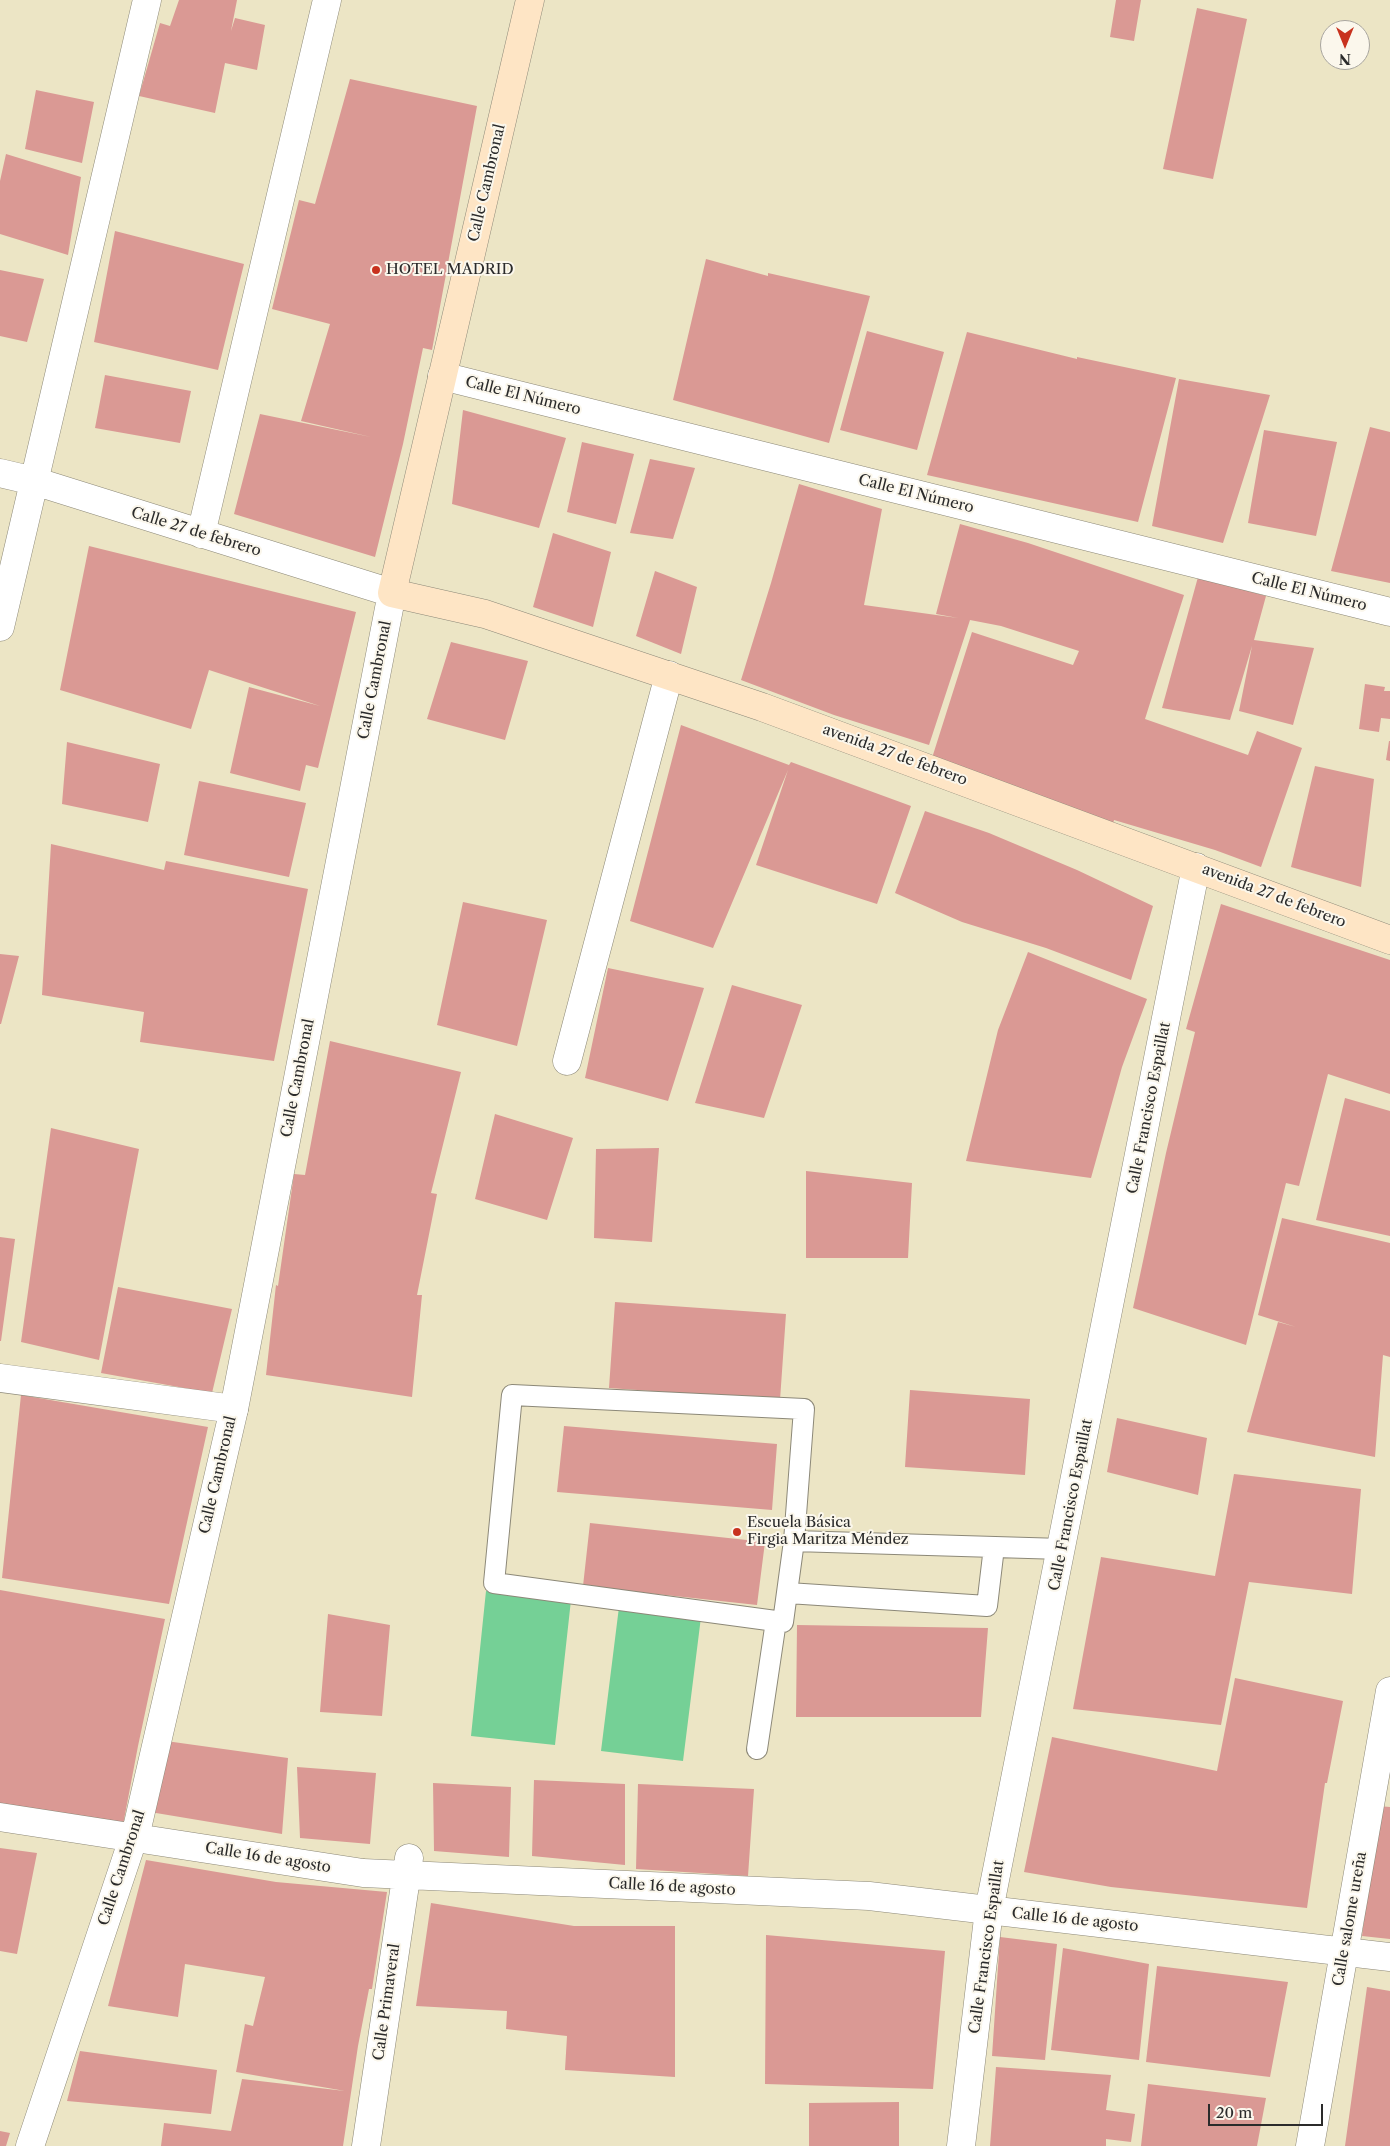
<!DOCTYPE html>
<html>
<head>
<meta charset="utf-8">
<style>
  body { margin:0 }
  #map { position:relative; width:1390px; height:2146px; overflow:hidden; background:#ece5c5; font-family:"Libre Caslon Text",serif }
  canvas { display:block }
  .north { position:absolute; left:1320px; top:20px; width:50px; height:50px; box-sizing:border-box; background:#fbf7ec; border:1px solid #a8a59f; border-radius:50%; rotate:180deg; font-size:14px; font-weight:700; line-height:20px; text-align:center; color:#2b2b2b }
  .north::after { content:''; display:block; margin:auto; width:18px; height:22px; background:#c8321e; clip-path:polygon(50% 0,100% 100%,50% 72%,0 100%) }
  .scale { position:absolute; left:1208px; top:2104px; width:115px; height:22px; box-sizing:border-box; border:2px solid #2b2b2b; border-top:0; padding-left:6px; font-size:15px; line-height:18px; white-space:nowrap; color:#2b2b2b; -webkit-text-stroke:4px #fbf7ec; paint-order:stroke }
</style>
</head>
<body>
<div id="map">
<canvas width="1390" height="2146"></canvas>
<div class="north">N</div>
<div class="scale">20 m</div>
</div>
<script>
const context = document.querySelector('canvas').getContext('2d');
context.lineJoin = 'round';
function fill(path, color) { context.fillStyle = color; context.fill(path, 'evenodd'); }
function strokePath(path, color, width, dash) { context.strokeStyle = color; context.lineWidth = width; context.lineCap = dash ? 'butt' : 'round'; context.setLineDash(dash || []); context.stroke(path); }
function label(font, color, halo, rows, align = 'center') {
  context.font = font + ' "Libre Caslon Text",serif'; context.lineWidth = 4; context.setLineDash([]); context.textBaseline = 'middle'; context.strokeStyle = halo; context.fillStyle = color; for (const [text, x, y, turn = 0] of rows) {
    context.save(); context.translate(x, y); context.rotate((+turn || 0) * Math.PI / 180); context.textAlign = isNaN(turn) ? turn : align; if (halo) context.strokeText(text, 0, 0); context.fillText(text, 0, 0); context.restore();
  }
}
const green = new Path2D(`
  M486,1591L571,1600L555,1745L471,1736Z
  M620,1599L702,1609L683,1761L601,1751Z`);
const building = new Path2D(`
  M179,0H237L231,31L235,18L265,25L257,70L225,63L215,113L139,96L160,23L170,26Z
  M1116,0H1141L1134,41L1110,37Z
  M1197,8L1247,19L1213,179L1163,169Z
  M350,79L477,106L432,350L423,348L403,444L375,557L234,514L260,414L371,437L301,421L330,324L272,309L299,200L315,204Z
  M36,90L94,102L82,163L25,149Z
  M6,154L81,177L68,255L0,234V181Z
  M115,231L244,264L218,370L94,342Z
  M706,259L768,276V273L870,296L829,443L673,400Z
  M0,270L44,279L27,342L0,336Z
  M867,331L944,352L917,450L840,430Z
  M967,332L1077,359V357L1176,378L1138,522L927,475Z
  M105,375L191,391L180,443L95,428Z
  M1179,379L1270,395L1223,543L1152,526Z
  M463,410L566,438L539,528L452,504Z
  M1370,427L1390,432V583L1331,571Z
  M1264,430L1337,442L1316,536L1248,523Z
  M582,442L634,454L616,524L567,512Z
  M650,459L695,468L673,539L630,533Z
  M799,484L882,509L864,605L958,618L936,614L960,524L1028,543L1184,595L1145,719L1248,755L1257,731L1302,748L1261,867L1215,850L1114,820L1111,832L932,758L972,632L1073,665L1079,651L1001,626L970,620L929,745L834,715L741,680L771,583Z
  M553,533L611,552L593,627L533,607Z
  M89,546L356,612L318,768L306,765L300,791L230,773L249,687L320,706L209,670L191,729L60,690Z
  M655,571L697,587L681,654L636,636Z
  M1198,577L1266,596L1254,640L1314,648L1293,725L1239,711L1252,646L1230,720L1162,708Z
  M451,642L528,661L505,740L427,719Z
  M1365,684L1385,687L1384,691H1390V719L1381,718L1379,732L1359,729Z
  M681,725L789,765L791,762L911,806L877,904L756,865L788,770L713,948L630,921Z
  M1389,741H1390V761L1386,760Z
  M67,742L160,764L148,822L62,804Z
  M1315,766L1374,779L1361,887L1291,867Z
  M199,781L306,803L289,877L184,855Z
  M925,811L989,833L1077,870L1153,906L1131,980L1046,948L962,922L895,893Z
  M51,844L164,870L166,861L308,889L274,1061L140,1042L144,1012L42,995Z
  M463,902L547,920L517,1046L437,1025Z
  M1221,904L1390,960V1094L1328,1074L1299,1186L1286,1183L1246,1345L1133,1308L1166,1153L1195,1032L1186,1029Z
  M1028,952L1147,999L1122,1067L1091,1178L966,1161L998,1030Z
  M0,954L19,956L1,1024H0Z
  M608,968L704,988L668,1101L585,1078Z
  M732,985L802,1005L764,1118L695,1103Z
  M330,1041L461,1072L431,1193L437,1194L417,1295H422L412,1397L266,1375L276,1285L278,1286L294,1174L305,1175Z
  M1345,1098L1390,1111V1236L1316,1220Z
  M495,1114L573,1138L547,1220L475,1199Z
  M51,1128L139,1149L99,1360L21,1342Z
  M659,1148L652,1242L594,1238L596,1149Z
  M806,1171L912,1183L908,1258H806Z
  M1282,1218L1390,1243V1357L1383,1355L1375,1457L1247,1432L1278,1322L1296,1327L1258,1315Z
  M0,1237L15,1239L1,1341H0Z
  M118,1287L232,1309L212,1393L101,1373Z
  M615,1302L786,1314L780,1400L609,1388Z
  M910,1390L1030,1399L1025,1475L905,1467Z
  M21,1395L208,1427L169,1604L2,1578Z
  M1117,1418L1207,1438L1198,1495L1107,1472Z
  M564,1426L777,1444L772,1510L557,1492Z
  M1234,1474L1361,1489L1352,1594L1249,1582L1221,1725L1073,1709L1101,1557L1215,1576Z
  M590,1523L765,1542L757,1605L583,1586Z
  M0,1590L165,1619L138,1746L123,1825L0,1803Z
  M328,1614L390,1625L382,1716L320,1712Z
  M797,1625L988,1628L981,1717H796Z
  M1235,1678L1343,1701L1327,1783H1325L1307,1908L1111,1887L1024,1872L1052,1737L1217,1771Z
  M166,1741L288,1758L282,1834L150,1812Z
  M297,1767L376,1773L370,1844L300,1838Z
  M534,1780L625,1784V1865L532,1856Z
  M433,1783L511,1787L509,1857L434,1851Z
  M638,1784L754,1789L748,1876L636,1869Z
  M1378,1806L1390,1807V1939L1362,1936Z
  M0,1848L37,1853L17,1954L0,1951Z
  M146,1860L276,1882L387,1892L372,1989H369L358,2046L343,2146H161L164,2123L231,2131L242,2079L345,2091L236,2072L245,2024L253,2026L265,1977L185,1964L178,2017L108,2006Z
  M431,1903L574,1926H675V2077L565,2070L567,2036L506,2029L507,2011L416,2006Z
  M766,1935L945,1951L933,2089L765,2084Z
  M1000,1937L1057,1944L1045,2060L992,2056Z
  M1063,1948L1149,1964L1139,2060L1051,2050Z
  M1157,1966L1288,1982L1270,2077L1146,2062Z
  M1367,1987L1390,1991V2146H1345Z
  M80,2051L217,2070L211,2114L67,2101Z
  M996,2067L1111,2075L1106,2110L1135,2114L1131,2142L1106,2139V2146H990Z
  M1148,2084L1266,2098L1257,2146H1141Z
  M899,2102V2146H809V2103Z
  M0,2131L10,2133L6,2146H0Z`);
const service = new Path2D(`
  M794,1541L804,1409L512,1395L494,1583L783,1622L794,1541L1062,1549
  M788,1593L987,1606L994,1547
  M757,1749L776,1621`);
const pedestrian = new Path2D(`
  M0,1378L234,1409`);
const minor = new Path2D(`
  M442,376L1390,612
  M0,473L34,481L392,593L234,1409L138,1824L30,2146
  M201,534L327,0
  M0,627L147,0
  M567,1061L669,675
  M0,1817L363,1873L869,1896L1390,1957
  M366,2146L409,1858
  M961,2146L989,1910L1196,867
  M1310,2146L1390,1691`);
const secondary = new Path2D(`
  M530,0L392,593L485,614L762,707L1390,940`);
const markers = [
  [376,270,5,"#c8321e"],
  [737,1532,5,"#c8321e"]
];
const streetNames = [
  ["Calle Cambronal",487,183,-77],
  ["Calle El Número",523,396,14],
  ["Calle El Número",916,494,14],
  ["Calle 27 de febrero",196,532,17],
  ["Calle El Número",1309,592,14],
  ["Calle Cambronal",375,680,-79],
  ["avenida 27 de febrero",895,755,20],
  ["avenida 27 de febrero",1274,896,21],
  ["Calle Cambronal",298,1078,-79],
  ["Calle Francisco Espaillat",1149,1108,-79],
  ["Calle Cambronal",218,1475,-77],
  ["Calle Francisco Espaillat",1071,1505,-79],
  ["Calle 16 de agosto",268,1858,9],
  ["Calle Cambronal",122,1868,-72],
  ["Calle 16 de agosto",672,1887,3],
  ["Calle salome ureña",1350,1919,-80],
  ["Calle 16 de agosto",1075,1920,6],
  ["Calle Francisco Espaillat",987,1947,-82],
  ["Calle Primaveral",387,2002,-82]
];
const poiNames = [
  ["HOTEL MADRID",386,270],
  ["Escuela Básica",747,1523],
  ["Firgia Maritza Méndez",747,1540]
];
fill(green, '#75d096');
fill(building, '#da9994');
strokePath(service, '#8c8878', 22);
strokePath(pedestrian, '#8c8878', 29);
strokePath(minor, '#8c8878', 29);
strokePath(secondary, '#8c8878', 29);
strokePath(service, '#fff', 20);
strokePath(pedestrian, '#fff', 28);
strokePath(minor, '#fff', 28);
strokePath(secondary, '#fee5c5', 28);
for (const [x, y, r, color] of markers) { const dot = new Path2D(); dot.arc(x, y, r, 0, 2 * Math.PI); context.fillStyle = color; context.fill(dot); strokePath(dot, '#fbf7ec', 2); }
label('15px', '#2b2b2b', '#fbf7ec', streetNames);
label('15px', '#2b2b2b', '#fbf7ec', poiNames, 'left');
</script>
</body>
</html>
